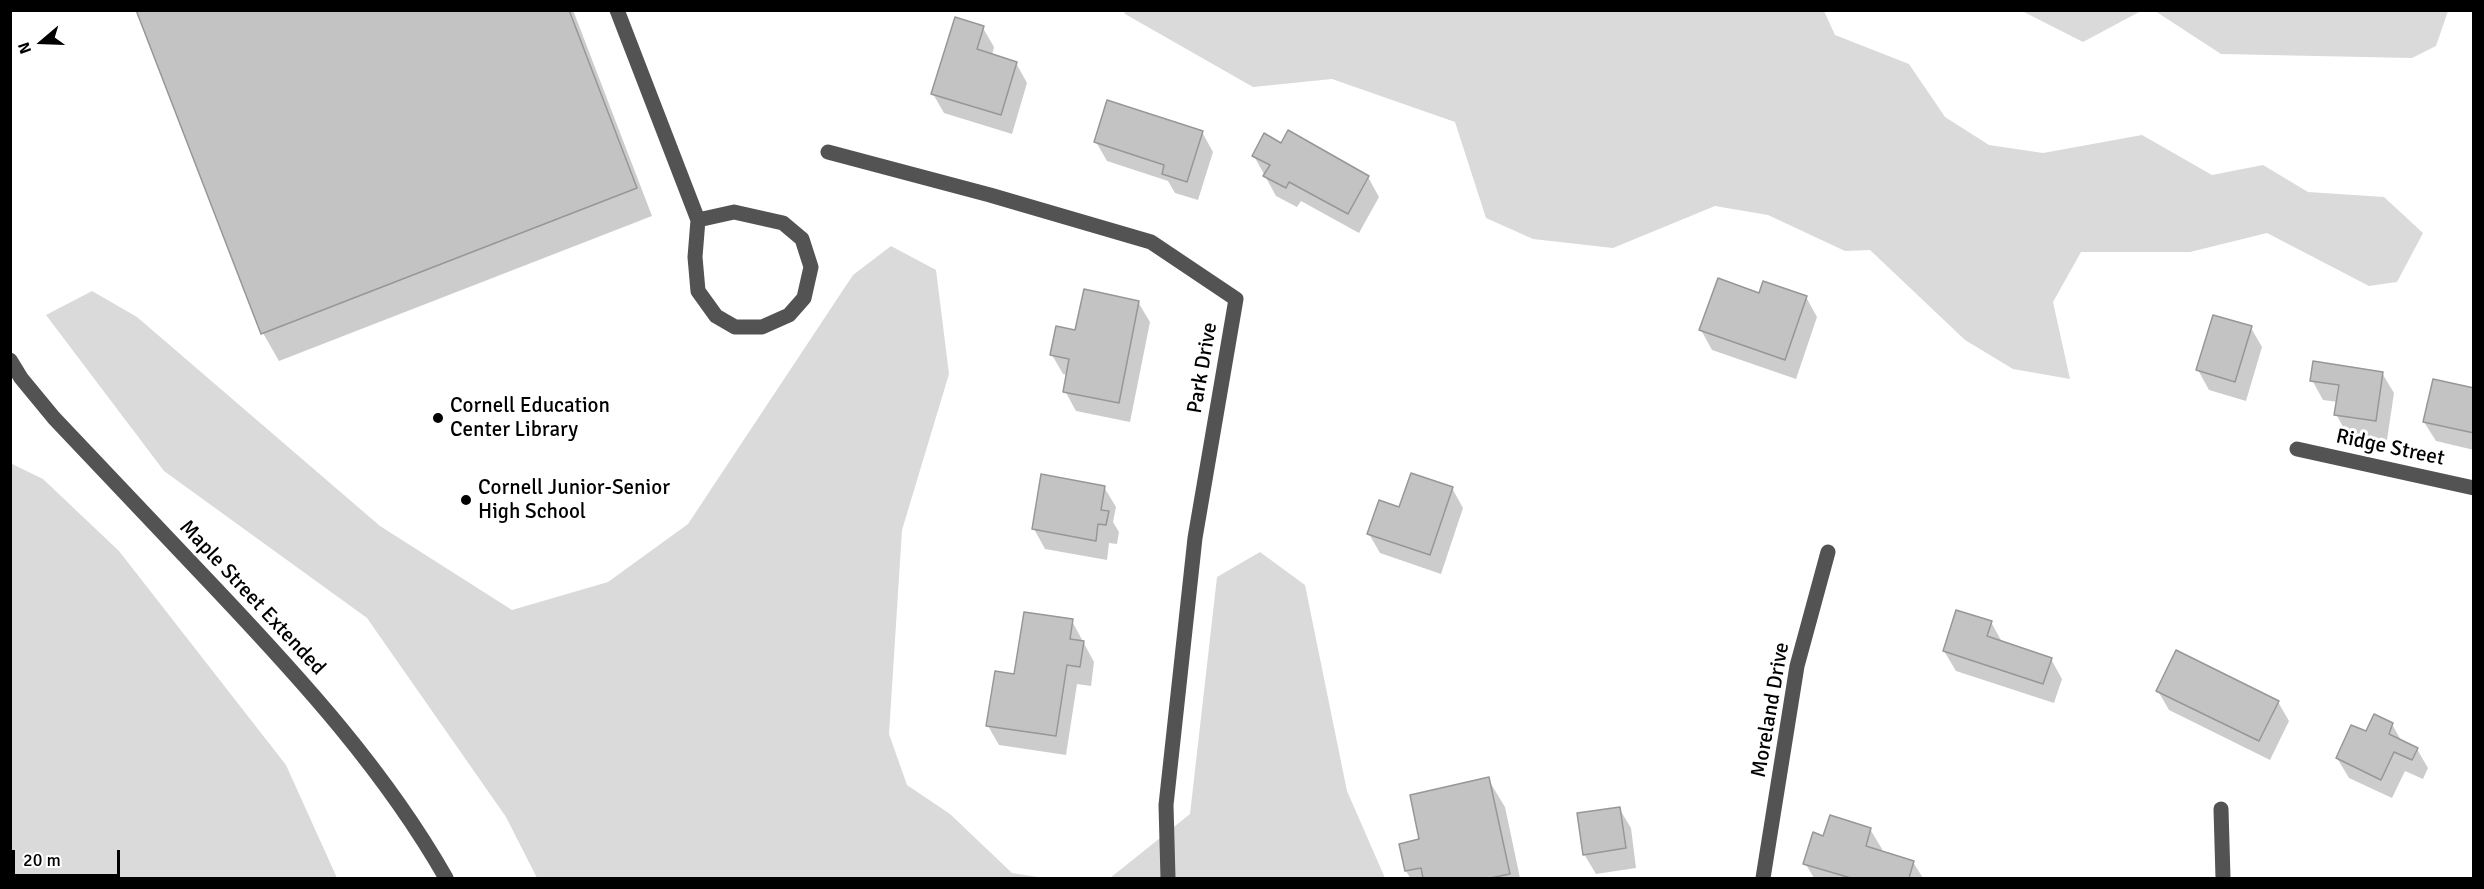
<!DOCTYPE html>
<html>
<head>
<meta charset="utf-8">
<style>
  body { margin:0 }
  #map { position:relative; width:2484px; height:889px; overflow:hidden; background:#fff; font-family:Signika,sans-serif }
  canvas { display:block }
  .frame { position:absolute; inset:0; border:12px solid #000; pointer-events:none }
  .north { position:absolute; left:12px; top:12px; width:60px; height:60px; -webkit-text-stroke:4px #fff; paint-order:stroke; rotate:251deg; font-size:16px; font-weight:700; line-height:24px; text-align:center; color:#000 }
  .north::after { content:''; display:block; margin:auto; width:21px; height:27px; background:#000; clip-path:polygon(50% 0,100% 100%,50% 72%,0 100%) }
  .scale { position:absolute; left:12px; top:850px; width:108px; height:27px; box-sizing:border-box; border:3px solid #000; border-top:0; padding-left:8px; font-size:18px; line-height:21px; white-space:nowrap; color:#000; -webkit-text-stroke:4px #fff; paint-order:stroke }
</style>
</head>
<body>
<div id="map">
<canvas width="2484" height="889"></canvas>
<div class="frame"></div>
<div class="north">N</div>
<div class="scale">20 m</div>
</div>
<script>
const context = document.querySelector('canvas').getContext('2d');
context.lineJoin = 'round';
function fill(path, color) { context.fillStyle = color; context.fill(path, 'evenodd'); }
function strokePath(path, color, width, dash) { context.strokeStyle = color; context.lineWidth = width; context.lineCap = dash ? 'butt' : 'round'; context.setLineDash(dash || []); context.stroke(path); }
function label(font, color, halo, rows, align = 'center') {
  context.font = font + ' Signika,sans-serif'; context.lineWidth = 6; context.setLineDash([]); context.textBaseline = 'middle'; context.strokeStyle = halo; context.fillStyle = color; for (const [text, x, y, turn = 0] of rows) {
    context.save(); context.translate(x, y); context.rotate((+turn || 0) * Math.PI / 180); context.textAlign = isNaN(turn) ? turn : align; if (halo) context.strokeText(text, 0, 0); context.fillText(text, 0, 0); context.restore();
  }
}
const green = new Path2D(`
  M1124,11H1824L1835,35L1909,64L1945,117L1989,145L2043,153L2142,135L2212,175L2263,165L2308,192L2384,197L2423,233L2397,282L2369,286L2267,233L2190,252H2081L2053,302L2070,379L2013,369L1965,340L1870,250L1845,251L1768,215L1715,206L1613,248L1533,239L1486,218L1455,122L1332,79L1253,87L1125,14Z
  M2022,11H2141L2083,42Z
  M2155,11H2448L2436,46L2412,58L2221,54Z
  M891,246L936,270L949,374L902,530L889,734L907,785L950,814L1012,873L1044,878H537L506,817L367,618L164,471L46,315L92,291L137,317L380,526L512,610L608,582L688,524L853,275Z
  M10,463L43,479L119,551L286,765L337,878H11Z
  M1260,552L1305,585L1347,791L1385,878H1110L1190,814L1217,577Z`);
const shadow = new Path2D(`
  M137,10H573L652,216L279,361L263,333Z
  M983,28L994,47L992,55L1016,63L1027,83L1012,134L944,113L933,94Z
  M1202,132L1213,152L1198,200L1175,193L1168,181L1107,161L1096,142Z
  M1282,145L1368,177L1379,197L1359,233L1301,201L1297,207L1276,196L1254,156Z
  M1760,294L1806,297L1817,317L1796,379L1712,350L1701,330Z
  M1138,302L1150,322L1130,422L1076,411L1065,391L1068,375L1063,374L1052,355L1076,332Z
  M2251,328L2262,347L2246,401L2209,390L2198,370Z
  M2382,373L2394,393L2387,440L2347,434L2336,414L2338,402L2323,400L2312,380Z
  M2474,390V450L2436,441L2424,422Z
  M1104,487L1116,507L1113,522L1119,532L1117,544L1109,543L1107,560L1045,549L1034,529Z
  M1452,488L1463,508L1441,574L1380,553L1369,534L1400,508Z
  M1072,621L1094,662L1091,686L1077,684L1066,755L999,745L988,726L1016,676Z
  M1991,622L2002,642L2051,659L2062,679L2054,703L1956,671L1944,651Z
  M2158,691L2278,702L2289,721L2270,760L2169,710Z
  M2392,724L2402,742L2417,749L2428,768L2423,779L2405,771L2392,798L2349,778L2337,758L2367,733Z
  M1488,779L1505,807L1520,878H1410L1406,871L1401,845L1421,841Z
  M1619,808L1631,828L1636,868L1596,874L1584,854Z
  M1870,829L1882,849L1881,852L1913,862L1923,878H1814L1805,863Z`);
const building = new Path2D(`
  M136,10H569L637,188L261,334Z
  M955,17L984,26L977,49L1017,62L1001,115L931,94Z
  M1107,100L1203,131L1187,182L1162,174L1164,165L1094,142Z
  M1288,130L1369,176L1348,214L1289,182L1286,188L1263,176L1270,165L1252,156L1264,133L1281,143Z
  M1718,278L1759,293L1763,281L1807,296L1785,360L1699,330Z
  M1084,289L1139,301L1119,403L1063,392L1069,359L1050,355L1056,326L1075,330Z
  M2213,315L2252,326L2235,382L2196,370Z
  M2313,361L2383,372L2376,421L2334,415L2339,385L2310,381Z
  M2433,379L2474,388V433L2423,422Z
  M1411,473L1453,487L1430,555L1367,534L1379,500L1399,507Z
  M1041,474L1105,486L1101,510L1109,511L1106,525L1098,524L1096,541L1032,529Z
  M1956,610L1992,621L1987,636L2052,658L2043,684L1943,651Z
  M1024,612L1073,619L1070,639L1084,641L1080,667L1067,665L1056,736L986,726L995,671L1014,674Z
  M2176,650L2279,701L2259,741L2156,691Z
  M2374,714L2393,723L2389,734L2418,748L2412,760L2394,752L2381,780L2336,758L2351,725L2366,731Z
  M1489,777L1510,874L1490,878H1423L1421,868L1405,871L1399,844L1419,839L1410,795Z
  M1620,807L1626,848L1583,855L1577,813Z
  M1830,815L1871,828L1866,846L1914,861L1909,878H1851L1803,864L1813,832L1823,836Z`);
const minor = new Path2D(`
  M617,10L698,220L695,257L698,291L716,316L735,327H762L789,315L804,298L811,267L802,239L783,223L734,212L698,220
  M828,152L990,195L1151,242L1236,299L1195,538L1166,805L1168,878
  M10,360L21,378L54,418C108,475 163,533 217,590C302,680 385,771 446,878
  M2297,449L2474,488
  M2221,809L2223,878
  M1763,878L1797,666L1828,552`);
const markers = [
  [438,418,6,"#000"],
  [466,500,6,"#000"]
];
const streetNames = [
  ["Park Drive",1203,368,-80],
  ["Ridge Street",2390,448,12],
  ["Maple Street Extended",252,598,47],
  ["Moreland Drive",1771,710,-80]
];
const poiNames = [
  ["Cornell Education",450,406],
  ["Center Library",450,430],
  ["Cornell Junior-Senior",478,488],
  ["High School",478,512]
];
fill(green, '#dadada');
fill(shadow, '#0003');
fill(building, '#c3c3c3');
strokePath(building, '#979797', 1.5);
strokePath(minor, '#535353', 15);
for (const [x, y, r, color] of markers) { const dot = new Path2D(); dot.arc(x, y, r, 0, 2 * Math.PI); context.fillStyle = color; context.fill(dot); strokePath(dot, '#fff', 2); }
label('21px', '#000', '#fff', streetNames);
label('21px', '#000', '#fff', poiNames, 'left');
</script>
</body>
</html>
